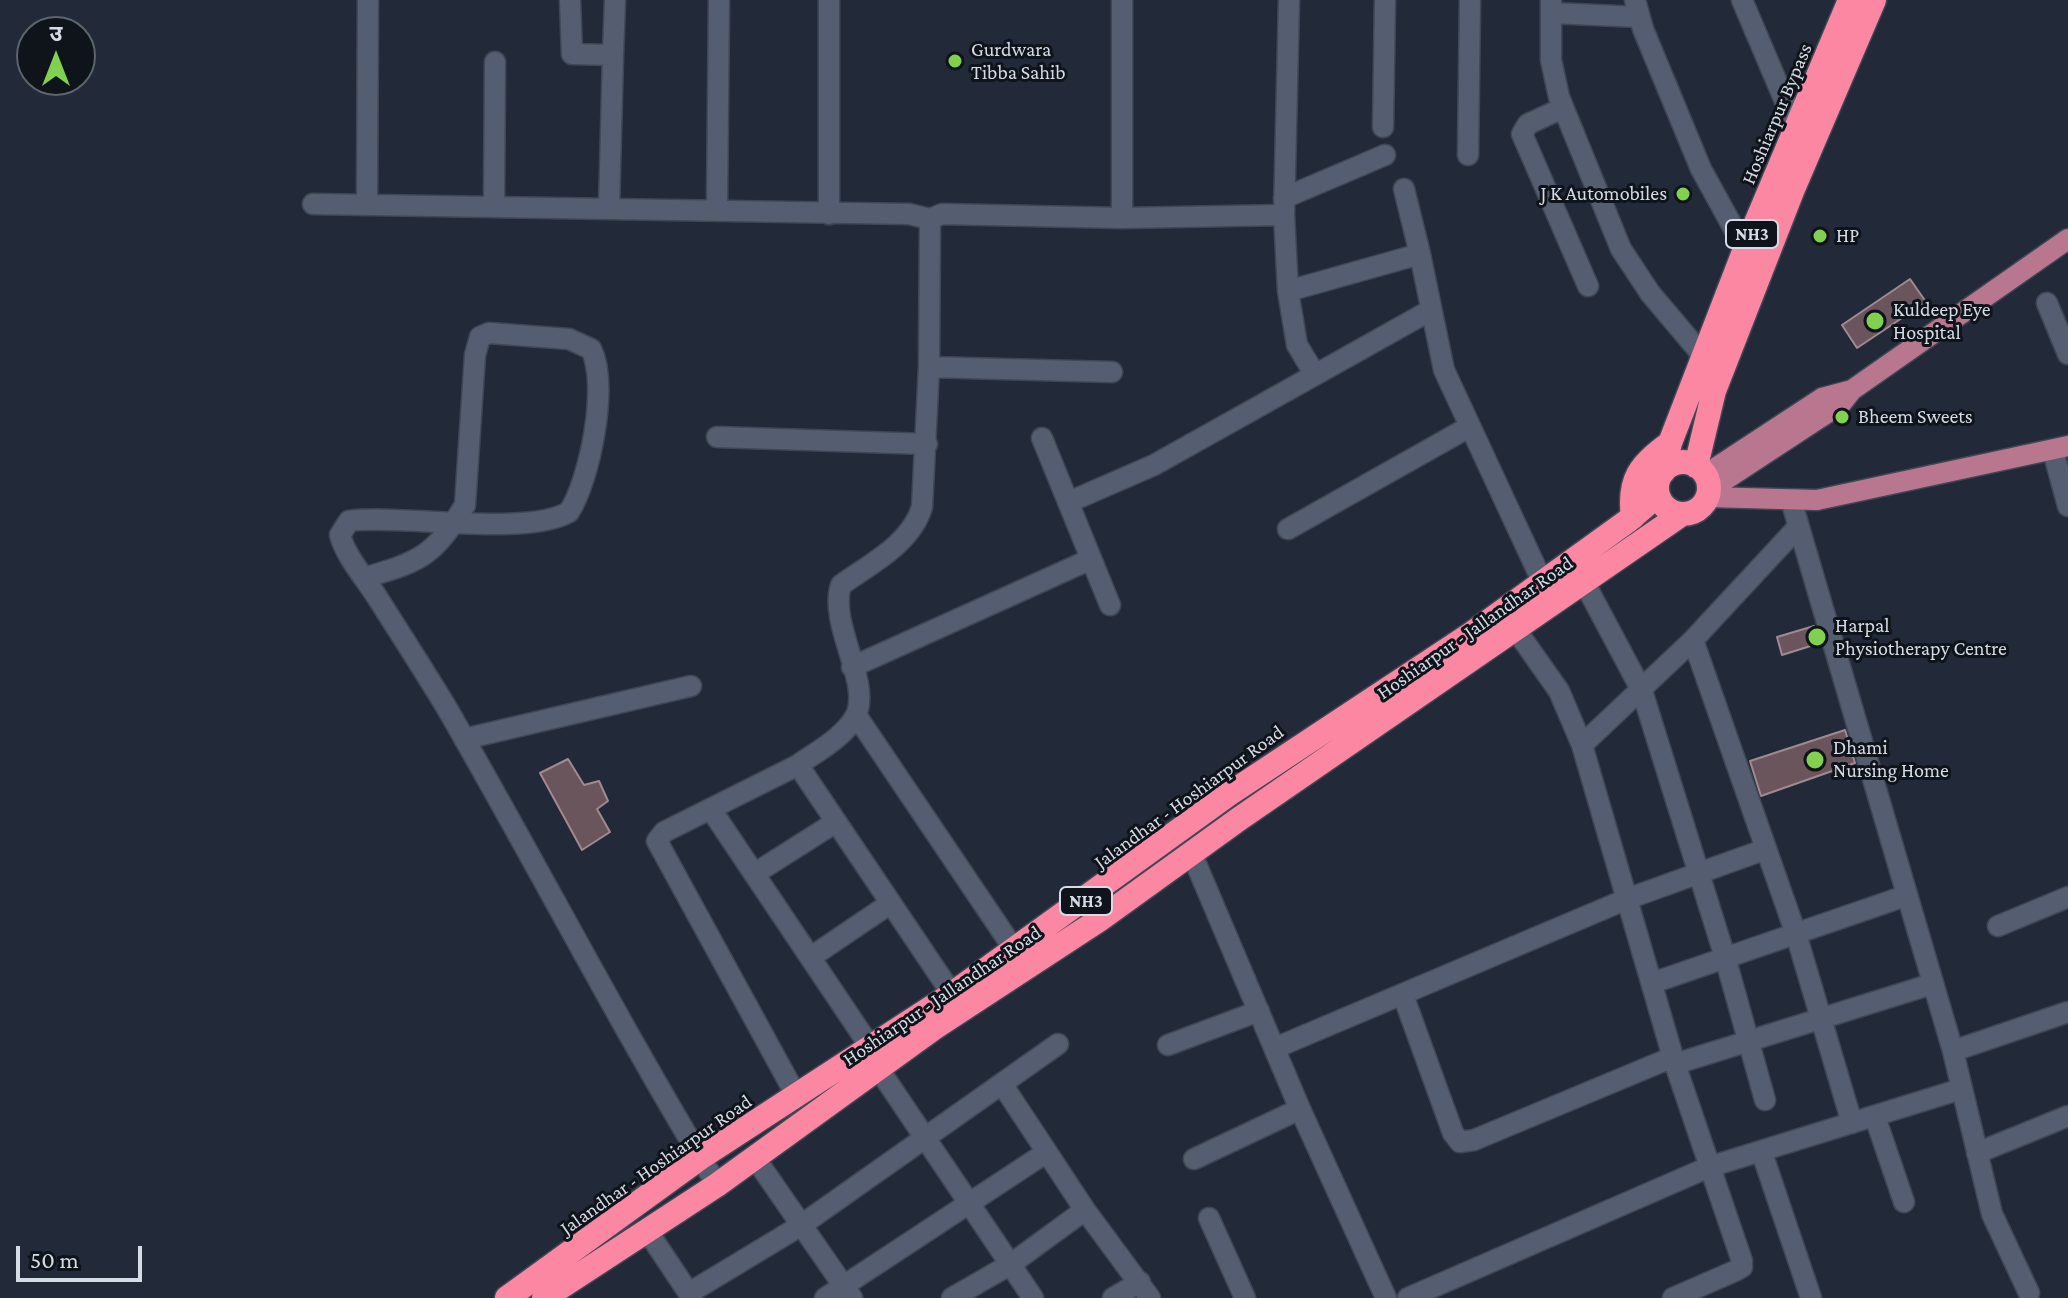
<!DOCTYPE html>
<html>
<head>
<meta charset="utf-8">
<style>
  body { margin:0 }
  #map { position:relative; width:2068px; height:1298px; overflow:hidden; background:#222a3a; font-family:"Crimson Pro","Noto Sans Devanagari",serif }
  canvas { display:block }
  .north { position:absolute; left:16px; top:16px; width:80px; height:80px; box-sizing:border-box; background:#0f131a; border:2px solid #5f636c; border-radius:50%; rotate:0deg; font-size:22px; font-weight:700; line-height:32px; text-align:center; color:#d6dce6 }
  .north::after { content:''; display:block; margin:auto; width:28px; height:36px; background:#82d04f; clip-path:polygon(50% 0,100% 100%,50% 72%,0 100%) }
  .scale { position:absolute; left:16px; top:1246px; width:126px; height:36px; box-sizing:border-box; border:4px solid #d6dce6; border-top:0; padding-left:10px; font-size:24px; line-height:28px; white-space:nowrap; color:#d6dce6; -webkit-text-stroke:6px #0f131a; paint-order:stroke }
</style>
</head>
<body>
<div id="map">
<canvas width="2068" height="1298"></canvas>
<div class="north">उ</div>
<div class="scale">50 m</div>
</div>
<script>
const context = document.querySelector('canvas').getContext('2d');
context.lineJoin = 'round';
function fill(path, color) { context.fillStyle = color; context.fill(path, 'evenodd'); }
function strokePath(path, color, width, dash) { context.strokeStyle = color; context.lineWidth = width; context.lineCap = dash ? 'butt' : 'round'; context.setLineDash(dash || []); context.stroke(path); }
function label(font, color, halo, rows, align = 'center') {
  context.font = font + ' "Crimson Pro",serif'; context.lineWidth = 6; context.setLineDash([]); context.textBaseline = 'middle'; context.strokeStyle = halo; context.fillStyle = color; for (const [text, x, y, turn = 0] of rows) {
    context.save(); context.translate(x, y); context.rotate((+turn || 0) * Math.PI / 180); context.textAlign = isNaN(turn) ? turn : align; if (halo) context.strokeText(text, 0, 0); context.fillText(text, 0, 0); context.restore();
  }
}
const building = new Path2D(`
  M1910,279L1926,302L1857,348L1842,325Z
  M1814,626L1820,643L1782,655L1777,637Z
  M1845,730L1855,763L1761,796L1750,761Z
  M568,759L584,785L599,781L608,801L597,809L610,832L582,850L540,773Z`);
const minor = new Path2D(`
  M570,0L572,54L613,55L615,0
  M829,0V214
  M1122,0V218L1284,215L1288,291L1420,254L1444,370L1543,583
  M1551,0V60L1559,97L1621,249L1650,293L1704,357
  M1635,0L1643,29L1701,169L1745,249
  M1742,0L1796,127
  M1552,13L1639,17
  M1563,108L1528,124L1522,134L1588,286
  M1383,127L1385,0
  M1468,155L1470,0
  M1404,189L1420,254
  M1284,198L1385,155
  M367,203L368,0
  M313,204L909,214L930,219
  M494,207L495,62
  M609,208L613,55
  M717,208L719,0
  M1284,215L1289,0
  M1288,291L1297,345L1314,373
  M2047,303L2068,354
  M929,367L1112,372
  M717,437L927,444
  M1042,438L1110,605
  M2053,451L2068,506
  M1791,500L1953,1051L1992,1214L2029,1293
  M1069,502L1154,465L1431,310
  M1288,529L1469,427
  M364,578C421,561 433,557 465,505L475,355L480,337L489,333L569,339L591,349C609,385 590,479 569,512C526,537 403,514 349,521L340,535C346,557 365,578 377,597C400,633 423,669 445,705C537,864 621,1028 717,1185
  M1584,582L1642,691L1725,957L1765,1100
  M1516,630L1559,691L1582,745L1675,1064L1742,1261V1267L1735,1271L1673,1298
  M1693,640L1796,934L1852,1123
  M852,667L1089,560
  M856,715L1022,961
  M464,739L691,686
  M1582,745L1693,640L1797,528
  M712,811L871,1048
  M1191,852L1300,1109L1386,1298
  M754,874L836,822
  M1998,926L2068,897
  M811,957L891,903
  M1652,983L1905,896
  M952,994L798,765C816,752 843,738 855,717C873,684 828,625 841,585C870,564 911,544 922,507L929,367L930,219L942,214L1122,218
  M1403,995L1453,1133L1460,1142L1474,1140L1673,1057
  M1168,1045L1259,1011
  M1275,1048L1627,899L1766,849
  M1953,1051L2068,1012
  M1675,1064L1932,984
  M878,1068L1033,1298
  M1002,1084L1085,1210L1150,1298
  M797,1097L657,841L664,832L798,765
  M1875,1117L1904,1202
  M1762,1153L1811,1298
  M1977,1153L2068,1116
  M755,1158L852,1298
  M1194,1159L1300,1109
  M1209,1218L1245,1298
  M648,1232L692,1298
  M689,1293L800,1226L1058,1044
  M825,1298L1047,1152
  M952,1298L1011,1264L1085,1210
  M1113,1298L1140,1282
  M1408,1298L1709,1167L1961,1089`);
const major = new Path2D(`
  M1706,474L1822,398L1852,390
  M1710,490L1841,404L1852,390L2068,239
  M1708,497L1817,500L2068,446`);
const highway = new Path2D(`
  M1657 488a26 26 0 1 1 52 0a26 26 0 1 1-52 0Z
  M1696,466L1714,391L1793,189L1874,0
  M1663,472L1670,443L1745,249L1850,0
  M1633,517C1628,480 1640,464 1670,443
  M507,1298L700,1158L952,994L1229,794L1471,634L1629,520L1658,495
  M544,1298L717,1185L934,1028L1099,920L1239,819L1682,514`);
const markers = [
  [955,61,8,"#82d04f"],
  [1683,194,8,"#82d04f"],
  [1820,236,8,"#82d04f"],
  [1875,321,10,"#82d04f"],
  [1842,417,8,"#82d04f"],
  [1817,637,10,"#82d04f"],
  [1815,760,10,"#82d04f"]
];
const shields = [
  [1752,234,52],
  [1086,901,52]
];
const shieldNames = [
  ["NH3",1752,234],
  ["NH3",1086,901]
];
const poiNames = [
  ["Gurdwara",971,50],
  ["Tibba Sahib",971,73],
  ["J K Automobiles",1667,194,"right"],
  ["HP",1836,236],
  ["Kuldeep Eye",1893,310],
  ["Hospital",1893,333],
  ["Bheem Sweets",1858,417],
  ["Harpal",1835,626],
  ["Physiotherapy Centre",1835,649],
  ["Dhami",1833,748],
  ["Nursing Home",1833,771]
];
const streetNames = [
  ["Hoshiarpur Bypass",1777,114,-67],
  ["Hoshiarpur - Jallandhar Road",1475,628,-35],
  ["Jalandhar - Hoshiarpur Road",1189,797,-36],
  ["Hoshiarpur - Jallandhar Road",942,996,-34],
  ["Jalandhar - Hoshiarpur Road",656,1165,-35]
];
fill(building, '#6b555c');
strokePath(building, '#a18990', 2);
strokePath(minor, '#404754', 23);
strokePath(major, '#404754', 23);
strokePath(highway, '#404754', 27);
strokePath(minor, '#545e70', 20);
strokePath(major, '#b9778f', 20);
strokePath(highway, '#fc87a3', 24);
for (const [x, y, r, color] of markers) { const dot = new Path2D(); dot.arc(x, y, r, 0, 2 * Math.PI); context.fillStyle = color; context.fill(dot); strokePath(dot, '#0f131a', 3); }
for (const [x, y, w] of shields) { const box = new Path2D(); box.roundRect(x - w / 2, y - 14, w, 28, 6); context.fillStyle = '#0f131a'; context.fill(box); strokePath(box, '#d6dce6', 2); }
label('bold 18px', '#d6dce6', null, shieldNames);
label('20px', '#d6dce6', '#0f131a', poiNames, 'left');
label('20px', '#d6dce6', '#0f131a', streetNames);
</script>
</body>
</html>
